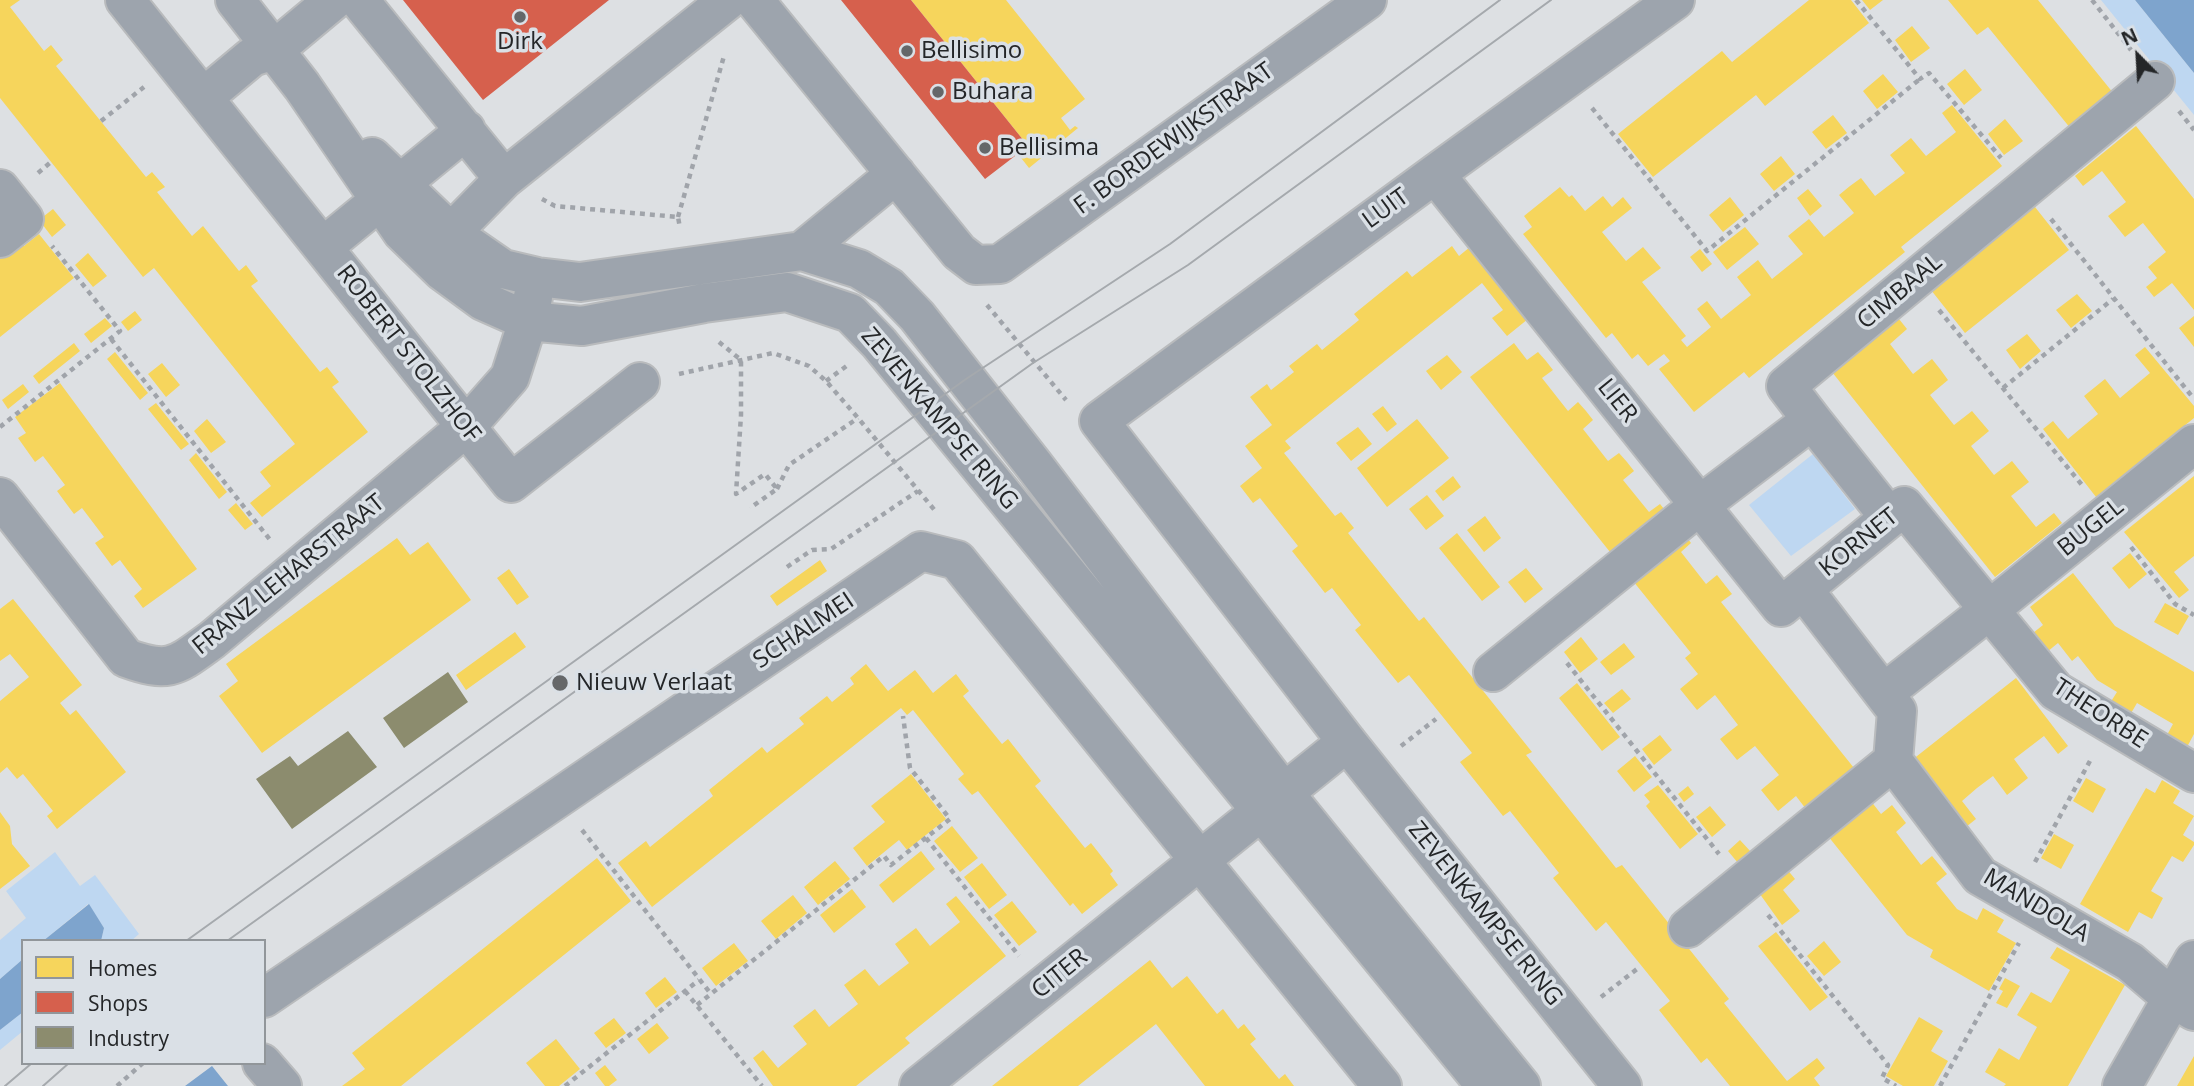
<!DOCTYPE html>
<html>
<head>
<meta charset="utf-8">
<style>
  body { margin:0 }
  #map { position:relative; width:2194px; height:1086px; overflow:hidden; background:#dde0e3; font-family:"Open Sans",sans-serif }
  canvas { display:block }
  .legend { position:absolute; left:21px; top:939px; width:245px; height:126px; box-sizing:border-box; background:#dae0e6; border:2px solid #91969a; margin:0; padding:9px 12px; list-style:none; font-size:21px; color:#242628 }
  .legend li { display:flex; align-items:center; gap:14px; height:35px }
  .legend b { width:35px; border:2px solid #91969a }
  .north { position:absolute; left:2103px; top:21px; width:70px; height:70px; -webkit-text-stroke:5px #dae0e6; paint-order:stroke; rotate:336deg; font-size:19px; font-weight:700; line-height:28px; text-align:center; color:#242628 }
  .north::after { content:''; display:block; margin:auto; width:24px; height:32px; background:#242628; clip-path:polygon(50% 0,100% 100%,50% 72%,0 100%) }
</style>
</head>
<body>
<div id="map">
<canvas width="2194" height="1086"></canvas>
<ul class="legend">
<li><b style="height:19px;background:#f6d55c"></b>Homes</li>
<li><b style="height:19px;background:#d6604d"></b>Shops</li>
<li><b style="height:19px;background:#8c8c6e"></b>Industry</li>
</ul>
<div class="north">N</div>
</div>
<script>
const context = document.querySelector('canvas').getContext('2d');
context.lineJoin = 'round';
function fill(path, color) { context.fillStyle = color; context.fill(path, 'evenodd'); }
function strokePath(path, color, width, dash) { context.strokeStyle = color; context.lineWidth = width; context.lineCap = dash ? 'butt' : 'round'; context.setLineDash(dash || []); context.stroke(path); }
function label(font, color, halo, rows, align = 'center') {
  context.font = font + ' "Open Sans",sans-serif'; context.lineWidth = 7; context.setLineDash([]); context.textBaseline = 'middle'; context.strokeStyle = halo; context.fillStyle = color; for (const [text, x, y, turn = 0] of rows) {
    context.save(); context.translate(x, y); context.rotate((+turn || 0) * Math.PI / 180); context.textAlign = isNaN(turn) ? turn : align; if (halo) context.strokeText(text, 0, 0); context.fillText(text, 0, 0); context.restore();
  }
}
const green = new Path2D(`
  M2101,0H2135L2194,73V115Z
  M1813,454L1855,509L1791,556L1749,505Z
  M55,852L80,886L95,875L139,934L131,941H101L104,928L88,904L43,941H23V959L0,979V940L26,918L6,891Z
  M23,1012V1031L0,1050V1030Z`);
const water = new Path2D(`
  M2135,0H2194V73Z
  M89,904L104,928L101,941H43Z
  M23,959V1012L0,1030V979Z
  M212,1066L228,1086H185Z`);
const homes = new Path2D(`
  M0,0H20L10,7L44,51L51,45L63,60L56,66L146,177L152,172L165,187L157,192L192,236L203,226L239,271L246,265L258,281L251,286L320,372L327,367L339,382L332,387L368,432L262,517L250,503L271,486L260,472L295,444L154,268L143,277L0,98Z
  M911,0H1006L1085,99L1061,118L1070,130L1075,126L1078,128L1029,168L1018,154L1028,146Z
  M1809,0H1851L1869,23L1765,106L1756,95L1653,177L1618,134L1722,51L1732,62Z
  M1862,0H1883L1870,10Z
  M1948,0H2038L2114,94L2071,129L1988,27L1977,35Z
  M1912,26L1930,48L1911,62L1895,40Z
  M1965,69L1982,90L1964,105L1947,84Z
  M1883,74L1898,92L1877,109L1863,91Z
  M1952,105L2002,166L1901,247L1905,252L1749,378L1744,372L1694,412L1659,369L1670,361L1664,354L1648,366L1638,354L1632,359L1612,333L1606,338L1523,234L1532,227L1524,216L1560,187L1569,197L1572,195L1585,211L1603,196L1612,207L1623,197L1632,208L1602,232L1626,261L1643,247L1661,268L1642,282L1686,336L1681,340L1687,347L1711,327L1697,309L1707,301L1721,319L1751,295L1737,277L1758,260L1772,279L1803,254L1788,236L1799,227L1809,219L1824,237L1854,213L1839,195L1850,186L1861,178L1875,196L1905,173L1890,155L1911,138L1926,156L1956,132L1942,113Z
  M1833,115L1847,133L1826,149L1812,132Z
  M2005,119L2023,141L2004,155L1988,134Z
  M2136,126L2194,199V310L2172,283L2154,297L2146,287L2157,278L2148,267L2166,252L2143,223L2125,237L2108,216L2126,202L2102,171L2083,186L2075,176Z
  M1781,156L1795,174L1774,191L1760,174Z
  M1808,189L1822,206L1810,216L1797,198Z
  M1730,197L1744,215L1723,232L1709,215Z
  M2035,207L2069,250L1965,333L1931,290Z
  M53,209L66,225L52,237L39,220Z
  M1745,227L1759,244L1727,270L1713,252Z
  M39,234L74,278L0,337V252L18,238L24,246Z
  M1452,246L1459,256L1470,247L1528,319L1507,336L1492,318L1503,310L1482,283L1285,441L1291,448L1284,453L1335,516L1341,512L1354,528L1348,533L1419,621L1424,617L1532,752L1526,755L1616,868L1622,865L1643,891L1729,999L1724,1003L1787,1081L1817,1058L1825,1068L1814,1078L1820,1086H1730L1707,1058L1701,1063L1659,1010L1670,1001L1606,922L1596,931L1553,878L1559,873L1510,811L1503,816L1460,762L1472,753L1409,675L1398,683L1355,630L1361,625L1332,588L1325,593L1292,551L1298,546L1260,498L1253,503L1240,486L1262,468L1245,446L1272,425L1250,397L1267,384L1271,390L1294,372L1289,366L1317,344L1322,350L1359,320L1354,314L1407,271L1412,277Z
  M1700,249L1712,264L1702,272L1690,257Z
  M88,253L107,276L93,287L75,265Z
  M2077,294L2092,311L2071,328L2056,310Z
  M135,311L142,320L128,331L121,322Z
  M2194,316V347L2179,328Z
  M105,318L112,326L91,343L84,334Z
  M1899,319L1907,329L1890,344L1913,374L1932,359L1940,369L1948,380L1930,395L1954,425L1972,411L1989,431L1971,446L1994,475L2012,461L2029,482L2011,496L2036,527L2054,513L2062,523L1995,577L1832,372Z
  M2027,334L2041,351L2020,369L2006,350Z
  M74,343L80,351L39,384L33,376Z
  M1514,343L1527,360L1538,352L1546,361L1553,370L1542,378L1568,411L1578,402L1586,411L1593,420L1583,429L1608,461L1619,453L1627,462L1634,471L1623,480L1649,512L1660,504L1668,514L1614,557L1470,377Z
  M2145,347L2194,406V418L2096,497L2043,429L2053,421L2068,439L2098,414L2084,396L2105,379L2120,398L2150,373L2135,355Z
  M115,352L148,393L140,400L107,359Z
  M1447,355L1462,372L1441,390L1426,371Z
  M162,363L180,385L166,397L148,374Z
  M60,383L197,569L143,608L134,596L142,589L131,575L120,560L112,566L95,543L104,537L82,508L74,514L65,502L57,491L65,485L43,456L35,462L18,438L26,433L15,417Z
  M23,384L29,392L8,409L2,400Z
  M156,403L189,444L181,450L148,409Z
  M1383,406L1397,424L1387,432L1372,414Z
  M207,419L226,442L211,453L194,431Z
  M1417,419L1449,458L1387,507L1357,468Z
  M1358,427L1372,444L1351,461L1336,443Z
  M196,453L227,492L219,499L189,460Z
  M1453,476L1461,487L1443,501L1435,491Z
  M2194,476V556L2174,572L2189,590L2179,598L2124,532Z
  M1427,495L1444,516L1426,530L1409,509Z
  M236,503L253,524L245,530L228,510Z
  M1485,516L1501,538L1484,552L1467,530Z
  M1683,532L1691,543L1681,552L1706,584L1717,575L1732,594L1721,602L1858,773L1809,813L1796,796L1778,811L1761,790L1779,775L1755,746L1737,760L1720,739L1738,725L1715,695L1697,710L1680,689L1698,674L1685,658L1691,653L1629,576Z
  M1457,533L1500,587L1482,601L1439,548Z
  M397,538L410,555L428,542L471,600L262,753L219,696L238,681L226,664Z
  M2130,553L2147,574L2129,589L2112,568Z
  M820,560L827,571L777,606L770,596Z
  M1526,568L1543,589L1525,603L1508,582Z
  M509,569L529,597L517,605L497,578Z
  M2073,573L2115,626L2194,672V734L2187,747L2167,735L2173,724L2137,703L2130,715L2110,703L2117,692L2097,680L2078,656L2072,661L2058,643L2047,652L2033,633L2043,625L2030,607Z
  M13,599L82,685L60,703L70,715L76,710L126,772L57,829L47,816L53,811L23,774L17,779L7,767L0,773V701L29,677L10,654L0,661V609Z
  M2165,603L2189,616L2178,635L2154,622Z
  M515,632L526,647L466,690L456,675Z
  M1581,637L1598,659L1580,673L1564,652Z
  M1624,643L1635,657L1611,675L1600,662Z
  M866,664L888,691L915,670L933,693L956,674L969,691L963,696L1002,744L1008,739L1041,781L1035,786L1085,848L1091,843L1113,871L1110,874L1118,885L1082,914L1073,903L1070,906L978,791L972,795L958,779L964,774L913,710L907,715L901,708L652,907L618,863L646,841L650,847L713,796L709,790L762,747L767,753L804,724L799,718L827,696L832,702L854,684L850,678Z
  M2016,678L2068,746L2058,754L2044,736L2014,759L2028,778L2007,795L1993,776L1977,788L1962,801L1976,819L1966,827L1912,760Z
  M1577,683L1620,737L1602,751L1559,698Z
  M1622,689L1631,699L1613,713L1604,703Z
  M1660,735L1672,750L1654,765L1642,749Z
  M1635,756L1652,777L1634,792L1617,771Z
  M911,774L946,819L907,850L899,840L867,866L853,848L885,822L871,806Z
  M2086,778L2106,789L2093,813L2073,801Z
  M2162,780L2180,791L2173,803L2194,816L2183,835L2194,842V845L2183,862L2172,856L2151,891L2163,898L2152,919L2139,912L2128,932L2080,904L2146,788L2155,793Z
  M1658,785L1698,834L1680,849L1646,806L1650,802L1644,795Z
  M1688,786L1694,794L1684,802L1678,794Z
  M1867,796L1881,814L1892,805L1906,823L1896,832L1921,865L1932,856L1947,874L1936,883L1957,909L1977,920L1983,908L2004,920L1997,932L2016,943L1989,991L1930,957L1933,950L1907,935L1824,831Z
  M1710,806L1726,825L1712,837L1696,817Z
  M0,812L10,826L12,844L30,866L0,889Z
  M952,826L978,858L960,872L934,841Z
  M2054,834L2074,845L2061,869L2041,858Z
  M1740,840L1751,852L1738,863L1728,851Z
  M921,851L935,869L893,903L879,885Z
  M597,858L631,901L401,1086H342L365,1069L352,1053Z
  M835,861L850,879L818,905L804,887Z
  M982,863L1007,895L989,909L964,877Z
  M1786,868L1795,879L1783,890L1800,911L1782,925L1757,890Z
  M852,889L866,907L834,933L820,915Z
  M793,895L807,913L776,939L761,921Z
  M956,896L1006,956L905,1038L910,1043L856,1086H773L753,1058L763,1050L778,1068L807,1044L793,1026L815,1009L829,1027L858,1004L844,985L865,969L879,986L909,963L895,944L916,928L930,946L960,922L946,904Z
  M1012,901L1037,932L1019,946L994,915Z
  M1776,932L1828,997L1810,1011L1758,946Z
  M1824,941L1841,962L1824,976L1807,956Z
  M734,943L748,961L716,986L702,968Z
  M2057,947L2125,985L2068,1086H2004L2006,1084L1985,1072L1999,1048L2019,1060L2037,1027L2017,1015L2031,992L2051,1003L2070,970L2050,958Z
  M1150,960L1172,988L1187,976L1217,1014L1223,1009L1238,1029L1244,1024L1256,1039L1250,1044L1279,1079L1285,1074L1294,1086H1205L1156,1024L1078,1086H992Z
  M665,977L677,992L656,1008L645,993Z
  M2005,978L2020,986L2007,1008L1996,1003L2003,991L1999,989Z
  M1919,1017L1943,1031L1931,1051L1948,1061L1934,1086H1903L1886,1076Z
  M614,1018L626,1033L606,1048L594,1033Z
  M657,1023L669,1038L649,1054L637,1039Z
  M556,1039L580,1069L559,1086H545L526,1063Z
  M2194,1056V1086H2177Z
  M605,1065L617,1080L609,1086H605L595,1073Z`);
const shops = new Path2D(`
  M403,0H609L483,100Z
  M841,0H911L1028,146L985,179Z`);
const industry = new Path2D(`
  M448,672L468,702L404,748L383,718Z
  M348,731L377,767L292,829L256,779L290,756L298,766Z`);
const path = new Path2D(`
  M1856,0L1920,79L1929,73L2001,158
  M2092,0L2131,50
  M1592,108L1707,251L1920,79
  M2179,111L2194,130
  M101,121L144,87
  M38,173L51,162
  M542,199L555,206L678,217L680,228
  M678,217L724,56
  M2051,219L2194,399
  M987,305L1066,400
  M1939,310L2082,485
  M111,339L271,541
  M719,342L741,360V415L736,494L765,474L777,489L750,508
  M679,374L773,353L809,366L826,381L858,418L937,513
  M826,381L848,365
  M2003,388L2113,299
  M0,427L120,331L52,246
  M777,489L789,465L858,418
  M2131,547L2175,604L2194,615
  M787,567L812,550L831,549L918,491
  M1567,663L1719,854
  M1401,746L1436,719
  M582,830L711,994
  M926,838L1019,956
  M2035,862L2091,759
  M1768,915L1888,1065L1882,1078L1896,1086
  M685,991L762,1086
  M1601,997L1637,969
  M697,1005L884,856L891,865L950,819L910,768L903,716
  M117,1086L143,1063
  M565,1086L699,980
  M1940,1086L2019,943`);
const minor = new Path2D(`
  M125,0L511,483L640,382
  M235,0L302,86L402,232L442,271L483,301L528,321L582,326L704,303L787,292L850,313L879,343L1486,1086
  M359,0L504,179
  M754,0L959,252L976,265L1000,264L1367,0
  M204,97L252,57L274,50L334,0
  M372,157L451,233L503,269L537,277L580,282L802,251L859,269L889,287L917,316L1033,464L1284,793L1521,1086
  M1435,174L1781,607L1803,589
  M0,189L24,219L0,238
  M323,247L466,130
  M432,248L451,233L504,179L728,0
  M802,251L896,174
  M1812,420L1890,518
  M0,497L126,658C170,674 176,666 212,640L466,427L510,377L528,321L533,297
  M1493,672L1700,505L1812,420L1786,386L2155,81
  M1884,693L1988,611L2194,444
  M1893,761L1897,711L1803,589L1904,506L2056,691L2194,773
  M1893,761L1980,876L2130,962L2172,998L2194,1011
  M1688,928L1893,761
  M264,998L921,551L957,560L1382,1086
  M262,1063L282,1086
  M919,1086L1347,742
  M1622,1086L1347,742L1099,421L1435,174L1675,0
  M2122,1086L2194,960`);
const tram = new Path2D(`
  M186,941L966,379L1170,244L1500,0
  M227,941L1033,363L1188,265L1551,0
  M5,1086L32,1063
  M43,1086L69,1063`);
const markers = [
  [520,17,7,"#656769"],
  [907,51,7,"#656769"],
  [938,92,7,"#656769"],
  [985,148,7,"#656769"],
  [560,683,9,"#656769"]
];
const poiNames = [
  ["Dirk",520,42,"center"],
  ["Bellisimo",921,51],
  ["Buhara",952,92],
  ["Bellisima",999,148],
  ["Nieuw Verlaat",576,683]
];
const streetNames = [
  ["F. BORDEWIJKSTRAAT",1174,139,-36],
  ["LUIT",1386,209,-36],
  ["CIMBAAL",1900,292,-40],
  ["ROBERT STOLZHOF",408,354,52],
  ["LIER",1617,401,51],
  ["ZEVENKAMPSE RING",939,419,50],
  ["BUGEL",2091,528,-39],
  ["KORNET",1859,543,-39],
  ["FRANZ LEHARSTRAAT",289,575,-39],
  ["SCHALMEI",804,631,-34],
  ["THEORBE",2100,714,33],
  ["MANDOLA",2036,906,31],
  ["ZEVENKAMPSE RING",1485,914,51],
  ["CITER",1060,974,-39]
];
fill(green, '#bed7f1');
fill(water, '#7ea4cd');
fill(homes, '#f6d55c');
fill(shops, '#d6604d');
fill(industry, '#8c8c6e');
strokePath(minor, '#b9bbbd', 42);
strokePath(path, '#a0a4aa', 4.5, [5, 5]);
strokePath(minor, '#9da4ad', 38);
strokePath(tram, '#a5a9ad', 2);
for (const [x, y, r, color] of markers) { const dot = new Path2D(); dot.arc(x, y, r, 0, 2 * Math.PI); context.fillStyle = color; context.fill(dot); strokePath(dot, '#dae0e6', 2.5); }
label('24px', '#242628', '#dae0e6', poiNames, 'left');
label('24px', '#242628', '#dae0e6', streetNames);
</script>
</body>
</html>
